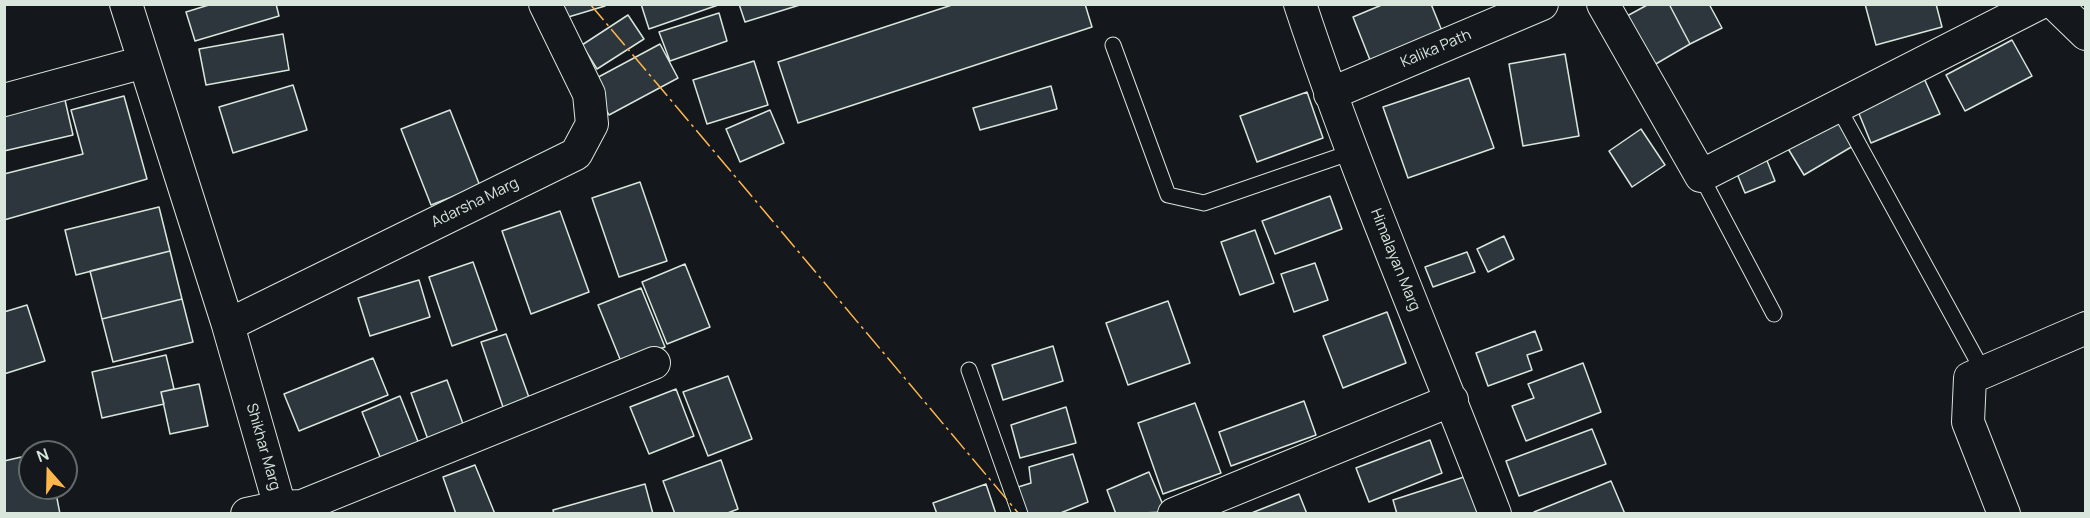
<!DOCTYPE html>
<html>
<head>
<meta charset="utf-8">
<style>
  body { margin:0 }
  #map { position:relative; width:2090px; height:518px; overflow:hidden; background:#14181c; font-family:Manrope,sans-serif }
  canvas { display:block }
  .frame { position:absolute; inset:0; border:6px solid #d8e6dc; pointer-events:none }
  .north { position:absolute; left:18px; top:440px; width:60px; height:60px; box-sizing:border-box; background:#14181c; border:2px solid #626a69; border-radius:50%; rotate:340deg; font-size:16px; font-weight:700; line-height:24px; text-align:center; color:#d8e6dc }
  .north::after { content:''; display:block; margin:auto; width:21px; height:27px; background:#ffb74d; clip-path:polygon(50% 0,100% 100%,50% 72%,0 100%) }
</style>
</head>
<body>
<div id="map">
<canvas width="2090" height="518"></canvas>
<div class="frame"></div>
<div class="north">N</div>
</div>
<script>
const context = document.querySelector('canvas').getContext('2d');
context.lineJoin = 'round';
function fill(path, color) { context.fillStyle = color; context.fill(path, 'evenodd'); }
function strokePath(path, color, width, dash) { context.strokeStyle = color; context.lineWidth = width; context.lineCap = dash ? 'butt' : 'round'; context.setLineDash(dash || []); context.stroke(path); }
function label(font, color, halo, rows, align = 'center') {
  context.font = font + ' Manrope,sans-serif'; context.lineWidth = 4.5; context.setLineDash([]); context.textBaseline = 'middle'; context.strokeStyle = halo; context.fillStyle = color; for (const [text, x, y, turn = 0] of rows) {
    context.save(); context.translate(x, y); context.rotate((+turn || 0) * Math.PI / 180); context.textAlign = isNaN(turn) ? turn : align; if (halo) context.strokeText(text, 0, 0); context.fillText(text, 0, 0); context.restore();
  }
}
const building = new Path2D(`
  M212,4H276L279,16L195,41L186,12Z
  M561,4H605V6L565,18Z
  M721,4L649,29L641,4Z
  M739,4H803L745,22Z
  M955,4H1085L1092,27L798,123L778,62Z
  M1384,4H1431L1442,31L1370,60L1353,17Z
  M1649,4H1669L1690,44L1654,65L1627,16Z
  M1669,4H1709L1722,28L1690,44Z
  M1865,4H1936L1942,27L1876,45Z
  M719,13L727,41L670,61L659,32Z
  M628,15L644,39L597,69L582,45Z
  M283,34L289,70L206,85L199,49Z
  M2012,40L2032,76L1965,111L1946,75Z
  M660,44L678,78L609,115L591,81Z
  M1565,54L1579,136L1523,146L1509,64Z
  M754,61L768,105L707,124L693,80Z
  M1923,76L1940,114L1871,143L1855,104Z
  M1469,78L1494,148L1408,178L1383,107Z
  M293,85L307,130L233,153L219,107Z
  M1051,86L1057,109L980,130L973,108Z
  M62,87L73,135L4,151V98Z
  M1307,92L1323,138L1257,162L1240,116Z
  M124,96L147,179L4,220V174L83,154L71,110Z
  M450,110L480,186L431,205L401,129Z
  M770,110L784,143L740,162L726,129Z
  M1833,113L1853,146L1804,175L1784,142Z
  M1641,129L1665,165L1632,187L1609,151Z
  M1764,153L1775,181L1745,193L1733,164Z
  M640,182L667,261L619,277L592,198Z
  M1330,196L1342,229L1275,254L1262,221Z
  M159,207L170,251L76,275L65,230Z
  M560,211L589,292L531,314L502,231Z
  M1255,230L1274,283L1240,295L1221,242Z
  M1504,236L1514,259L1488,272L1477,249Z
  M170,251L182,299L102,319L90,271Z
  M1467,252L1475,272L1433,287L1425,267Z
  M473,262L497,330L452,346L429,277Z
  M1315,263L1328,300L1294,312L1281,274Z
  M685,264L710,327L667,344L642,282Z
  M419,280L430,317L370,336L358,298Z
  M641,288L665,347L622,364L598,305Z
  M182,299L193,342L113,362L102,319Z
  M1168,301L1190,363L1128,385L1106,323Z
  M27,305L45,361L4,374V312Z
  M1387,312L1406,363L1343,388L1323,336Z
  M1535,331L1542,350L1527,355L1532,370L1488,386L1476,353Z
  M506,334L531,403L505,413L481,342Z
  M1053,346L1063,381L1003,400L992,365Z
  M166,355L174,389L161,392L164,404L102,418L92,372Z
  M373,358L388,395L299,431L284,394Z
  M1583,363L1601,412L1526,441L1512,406L1534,398L1528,384Z
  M728,376L752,439L708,456L683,392Z
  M447,380L466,432L430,445L411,393Z
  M199,384L208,426L170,434L161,392Z
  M676,389L694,436L649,454L630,407Z
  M400,396L423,454L385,469L362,412Z
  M1304,401L1316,435L1231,466L1219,432Z
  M1195,403L1221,473L1163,494L1138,423Z
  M1066,407L1076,443L1020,458L1011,425Z
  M1592,429L1606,464L1519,496L1506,461Z
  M1430,440L1442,473L1369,502L1356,468Z
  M1073,454L1088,502L1058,514H1027L1015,488L1031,483L1029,467Z
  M30,455V488H55L60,514H5L4,461Z
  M721,460L738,509L725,514H675L663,481Z
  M475,465L495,514H456L443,477Z
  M1149,472L1166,512L1116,514L1107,490Z
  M1470,475L1483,514H1397L1393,500Z
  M1611,481L1625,514H1535L1534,512Z
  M645,484L653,514H554L553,510Z
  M986,484L996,514H937L933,503Z
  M1299,494L1307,514H1249Z`);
const lane = new Path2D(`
  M1113,45L1168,195L1204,203L1352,152
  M1837,105L1984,373
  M1701,176L1774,314
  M969,370L1020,514`);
const street = new Path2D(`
  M126,4L228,325L280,507L302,506L654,363
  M1300,4C1357,177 1430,344 1495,514
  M1603,4L1701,176L2038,4
  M2055,4L2086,34
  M1330,94L1542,4
  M4,100L144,62
  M228,325L576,154L592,124L589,94L545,4
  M247,514L280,507L283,514
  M1174,514L1452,400
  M2004,514L1968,422L1970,378L2086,328`);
const power = new Path2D(`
  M590,4L1019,514`);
const streetNames = [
  ["Kalika Path",1436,49,-23],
  ["Adarsha Marg",475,203,-26],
  ["Himalayan Marg",1395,260,68],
  ["Shikhar Marg",263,447,74]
];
fill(building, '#2c363c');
strokePath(building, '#d8e6dc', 1.5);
strokePath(lane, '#d8e6dc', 17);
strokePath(street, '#d8e6dc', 34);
strokePath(lane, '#14181c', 15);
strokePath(street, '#14181c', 32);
strokePath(power, '#ffb74d', 1.5, [21, 4.5, 3, 4.5]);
label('15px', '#d8e6dc', '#14181c', streetNames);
</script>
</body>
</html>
